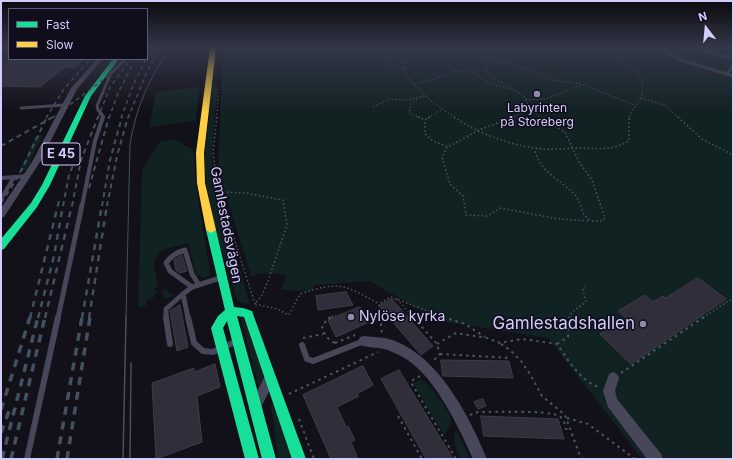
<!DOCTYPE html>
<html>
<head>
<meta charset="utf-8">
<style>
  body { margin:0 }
  #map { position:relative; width:734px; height:460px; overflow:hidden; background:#121018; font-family:Inter,sans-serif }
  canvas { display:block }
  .frame { position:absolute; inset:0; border:2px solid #d4ccfa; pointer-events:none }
  .legend { position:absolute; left:8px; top:8px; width:140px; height:52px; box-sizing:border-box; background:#100d1c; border:1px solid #5e5975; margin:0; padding:5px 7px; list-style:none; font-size:12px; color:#d4ccfa }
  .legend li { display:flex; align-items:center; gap:8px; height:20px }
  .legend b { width:20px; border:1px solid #5e5975 }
  .north { position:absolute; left:686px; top:8px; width:40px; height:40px; -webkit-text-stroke:3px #100d1c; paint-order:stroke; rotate:344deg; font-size:11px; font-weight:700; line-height:16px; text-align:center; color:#d4ccfa }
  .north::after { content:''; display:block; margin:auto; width:14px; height:18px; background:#d4ccfa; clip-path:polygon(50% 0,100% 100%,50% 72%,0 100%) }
</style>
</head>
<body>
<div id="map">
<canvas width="734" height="460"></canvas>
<div class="frame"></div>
<ul class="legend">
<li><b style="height:5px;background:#16e098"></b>Fast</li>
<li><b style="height:5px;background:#ffcf43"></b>Slow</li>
</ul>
<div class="north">N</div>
</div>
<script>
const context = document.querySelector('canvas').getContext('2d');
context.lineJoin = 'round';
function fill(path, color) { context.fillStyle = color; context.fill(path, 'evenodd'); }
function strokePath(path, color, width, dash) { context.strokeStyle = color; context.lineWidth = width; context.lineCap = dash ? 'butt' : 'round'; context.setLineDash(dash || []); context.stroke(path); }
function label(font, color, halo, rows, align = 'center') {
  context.font = font + ' Inter,sans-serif'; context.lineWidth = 3; context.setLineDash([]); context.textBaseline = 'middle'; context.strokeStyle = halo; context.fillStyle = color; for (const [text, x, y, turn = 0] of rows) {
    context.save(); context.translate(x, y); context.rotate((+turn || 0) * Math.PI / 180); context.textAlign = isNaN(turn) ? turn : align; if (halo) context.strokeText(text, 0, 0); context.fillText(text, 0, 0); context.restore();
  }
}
const green = new Path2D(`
  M223,48H733V459H642L548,338L440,321L369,281L314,285L312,291L281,290L286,275L259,273L255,276H251L218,169Z
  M215,82L217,91L212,154L213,177L250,304L242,303L237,300C226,261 207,209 205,169C204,140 211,112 212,83Z
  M199,87L196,121L149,127L156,92Z
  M36,135H43L26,170L19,171Z
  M168,140H176L195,151L190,152V153L194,152L196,186L210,274L209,276L204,278L196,275L188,243L162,250L154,260L155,267L153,268V271H155L157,283L159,285L154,290L160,293L164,289L176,296L164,298V292C161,292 157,293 154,294L153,299L147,300L146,306L138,308L142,170L157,145L161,141Z
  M243,318L263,374V381L259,388L241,319Z
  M421,380C427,380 451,412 451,420C451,424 447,431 445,435L443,433L415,387L414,383Z
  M274,404L293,459H279L277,451L271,405Z
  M457,431L470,459H460C456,450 453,441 455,432Z`);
const building = new Path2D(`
  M13,59H84L74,68L65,67L40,87L1,86V67Z
  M182,255L187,271L180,273L176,270L174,260Z
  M698,278L726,299L631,364L600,334L626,318L618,311L645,295L653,302L663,296L665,298Z
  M346,292L353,305L318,310L316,296Z
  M392,299L433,346L421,355L379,306Z
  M180,305L188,347L177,351L170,311Z
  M360,307L369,322L336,337L328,320Z
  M441,360L509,361L513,378L443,376Z
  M215,364L220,387L197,396L202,442L156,459L152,383L194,368V372Z
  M363,366L373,385L357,394L359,396L337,407L346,427L348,426L355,440L351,442L358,459H331L303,395Z
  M399,370L453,459H426L381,379Z
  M483,399L486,406L478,409L474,402Z
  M481,416L558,419L564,439L484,436Z`);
const pathFar2 = new Path2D(`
  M378,48L383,52L384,57L391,66L404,68
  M416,48C410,57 401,66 406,77L430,100L455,118
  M457,48L469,51L482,57L483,63L489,75L524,96L530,109L541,118
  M597,48C615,57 651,71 641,97C638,105 631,109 629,118
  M482,57L513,64L552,80L582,84L634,105
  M415,85L425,81L445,76L454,71L472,72L490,84L511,89
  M641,98L664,105L679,118
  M417,99L411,104L409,113L420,118
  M526,100L545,99L581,85
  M373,107L389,99L406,100L425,96
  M216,118L218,103L217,86
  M428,118L441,110
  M511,118L530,109`);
const pathFar1 = new Path2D(`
  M217,117L213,152L217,185L256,307
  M418,117L425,120
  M430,117L425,120V134L433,141L448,147L479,130L513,117
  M454,117C479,134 512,146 542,149C555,150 569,148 582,148C600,149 613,150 629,141V117
  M678,117L702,139L733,155
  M447,147L442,157L450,184L463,196L466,215L487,216L501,208L559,219L590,221
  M537,148L535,151C542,175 561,179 576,196C581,203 581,212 587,218C591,222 597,221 602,221L605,218L592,180L579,162L565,132L539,117
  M219,192L246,193L283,200L287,225L268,281L262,295L255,304L277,309L289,315L300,294C339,281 344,284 379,304
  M397,299L414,318
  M328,318L336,315
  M380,318L379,304L391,297L446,318
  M569,318L572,312L586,302L583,290L585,286
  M703,318L728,301L733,300`);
const path = new Path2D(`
  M331,317L322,325C323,334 327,339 335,343
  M380,317L382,334
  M413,317L437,344L440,354L432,362
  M443,317L465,324L485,337
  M303,338L323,334
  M335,343L355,335
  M437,344L456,333L487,338L500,343L522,339L557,344C568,360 581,382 601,388
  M501,344L510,350L521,361L530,374L542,396L565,415L580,456L583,459
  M557,344L568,337L569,317
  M440,354L510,358
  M621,373L704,317
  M420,376L411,381L412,384L456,459
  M289,394L378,352
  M470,415L478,412C493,412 548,410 559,416C563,418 565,424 566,429H570
  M398,416L422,459
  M567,418L588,424L635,459
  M299,419L314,459`);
const laneFar3 = new Path2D(`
  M659,48L681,60L733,76
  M697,48L733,59
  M727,74L733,66
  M21,108L64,105
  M102,118L103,116L98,110L97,106L111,73L126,59`);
const laneFar2 = new Path2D(`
  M1,178L28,176
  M1,199L14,177
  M82,206L95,141L103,117`);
const laneFar1 = new Path2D(`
  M192,287L170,271L166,263C171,256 177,252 185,250L192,274L199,285
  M58,318L82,205
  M166,318V309L183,294
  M188,318L183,294L192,287L220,278`);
const lane = new Path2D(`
  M166,317L170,344
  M188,317L194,343L203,351L213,352L235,342
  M302,345L307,359L313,361L364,341
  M27,459L58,317`);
const street = new Path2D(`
  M97,59H103L77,89L40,162L4,217L1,218V208L32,162L71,88Z
  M364,336C371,337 379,337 385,338C436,350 469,415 487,459H473C458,426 433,371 399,355C394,353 389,350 384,349C376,347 368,348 360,345L358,341L360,337Z
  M270,372L274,374L276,378L274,382L259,411L255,413L251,411L249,407L251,403L266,374Z
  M613,372L617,374L619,378L615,391L617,399L661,454L663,459H647L608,407L603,391L609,374Z`);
const fast = new Path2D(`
  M113,59H119L91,96L50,185L37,207L4,249L1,250V239L31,203L42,185L85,96Z
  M211,227L216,230L234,307L243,308L252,311L253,314L306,459H292L244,317L237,316L276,459H262L227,321L223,328L259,459H245L211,328L218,316L225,310L206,230Z`);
const slow = new Path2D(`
  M210,48H216L204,153L205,183L216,230L211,233L206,230L197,183L196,153Z`);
const tramFar1 = new Path2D(`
  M126,318L130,144C136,108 149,78 170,48`);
const tram = new Path2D(`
  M123,459L126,317
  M130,459L131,363`);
const railFar3 = new Path2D(`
  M147,57L152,48
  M46,118L64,89L90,59
  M52,118L119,68
  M98,118L110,87L131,59
  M109,118L118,93L133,64
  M121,118L134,83L146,59
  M128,118L146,74L160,48`);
const railFar2 = new Path2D(`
  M1,146L53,117
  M89,188L109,117
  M1,203L19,175L47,117
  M58,206L59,200
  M63,206L69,175L80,149
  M72,206L81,160L98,117
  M102,206L110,160L122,117
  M107,206L117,156L128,117`);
const railFar1 = new Path2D(`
  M30,318L58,205
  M38,318L54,256L63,205
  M45,318L72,205
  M82,318L102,205
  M89,318L107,205`);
const rail = new Path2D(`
  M1,410L30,317
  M1,433L9,411
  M2,459L38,317
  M11,459L45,317
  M57,459L82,317
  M67,459L90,317`);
const markers = [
  [537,94,4,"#908aab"],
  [351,317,4,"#908aab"],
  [643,324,4,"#908aab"]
];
const farPoinames = [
  ["Labyrinten",537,108],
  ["på Storeberg",537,122]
];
const shields = [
  [61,154,38]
];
const shieldNames = [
  ["E 45",61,154]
];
const streetNames = [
  ["Gamlestadsvägen",226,225,79]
];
const poiNames = [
  ["Nylöse kyrka",359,317]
];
const nearPoinames = [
  ["Gamlestadshallen",635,324]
];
fill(green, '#112223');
fill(building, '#302e3b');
strokePath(building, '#3f3b4b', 1);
strokePath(pathFar2, '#4b5763', 1, [1.5, 2]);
strokePath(pathFar1, '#4b5763', 1.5, [1.5, 2.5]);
strokePath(path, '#4b5763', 2, [2.5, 4]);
strokePath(laneFar3, '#484659', 3);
strokePath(laneFar2, '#484659', 4);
strokePath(laneFar1, '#484659', 5);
strokePath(lane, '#484659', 6);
fill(street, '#484659');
fill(fast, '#16e098');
fill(slow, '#ffcf43');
strokePath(tramFar1, '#425160', 1);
strokePath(tram, '#425160', 1.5);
strokePath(railFar3, '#425160', 1.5, [4, 3.5]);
strokePath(railFar2, '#425160', 2, [5, 4]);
strokePath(railFar1, '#425160', 2.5, [6, 5.5]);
strokePath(rail, '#425160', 3.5, [8, 7]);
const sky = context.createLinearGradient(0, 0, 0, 113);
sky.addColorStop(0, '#0a090d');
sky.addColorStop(0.42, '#333748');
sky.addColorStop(1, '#33374800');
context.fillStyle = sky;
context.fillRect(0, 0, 734, 113);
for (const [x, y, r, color] of markers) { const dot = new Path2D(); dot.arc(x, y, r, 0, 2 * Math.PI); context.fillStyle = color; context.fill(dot); strokePath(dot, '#100d1c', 1.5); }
label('12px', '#d4ccfa', '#100d1c', farPoinames);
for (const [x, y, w] of shields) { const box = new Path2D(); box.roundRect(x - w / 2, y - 11, w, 22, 3); context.fillStyle = '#100d1c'; context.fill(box); strokePath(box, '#d4ccfa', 1); }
label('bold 13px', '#d4ccfa', null, shieldNames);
label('14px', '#d4ccfa', '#100d1c', streetNames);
label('14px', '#d4ccfa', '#100d1c', poiNames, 'left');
label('17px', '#d4ccfa', '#100d1c', nearPoinames, 'right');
</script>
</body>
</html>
